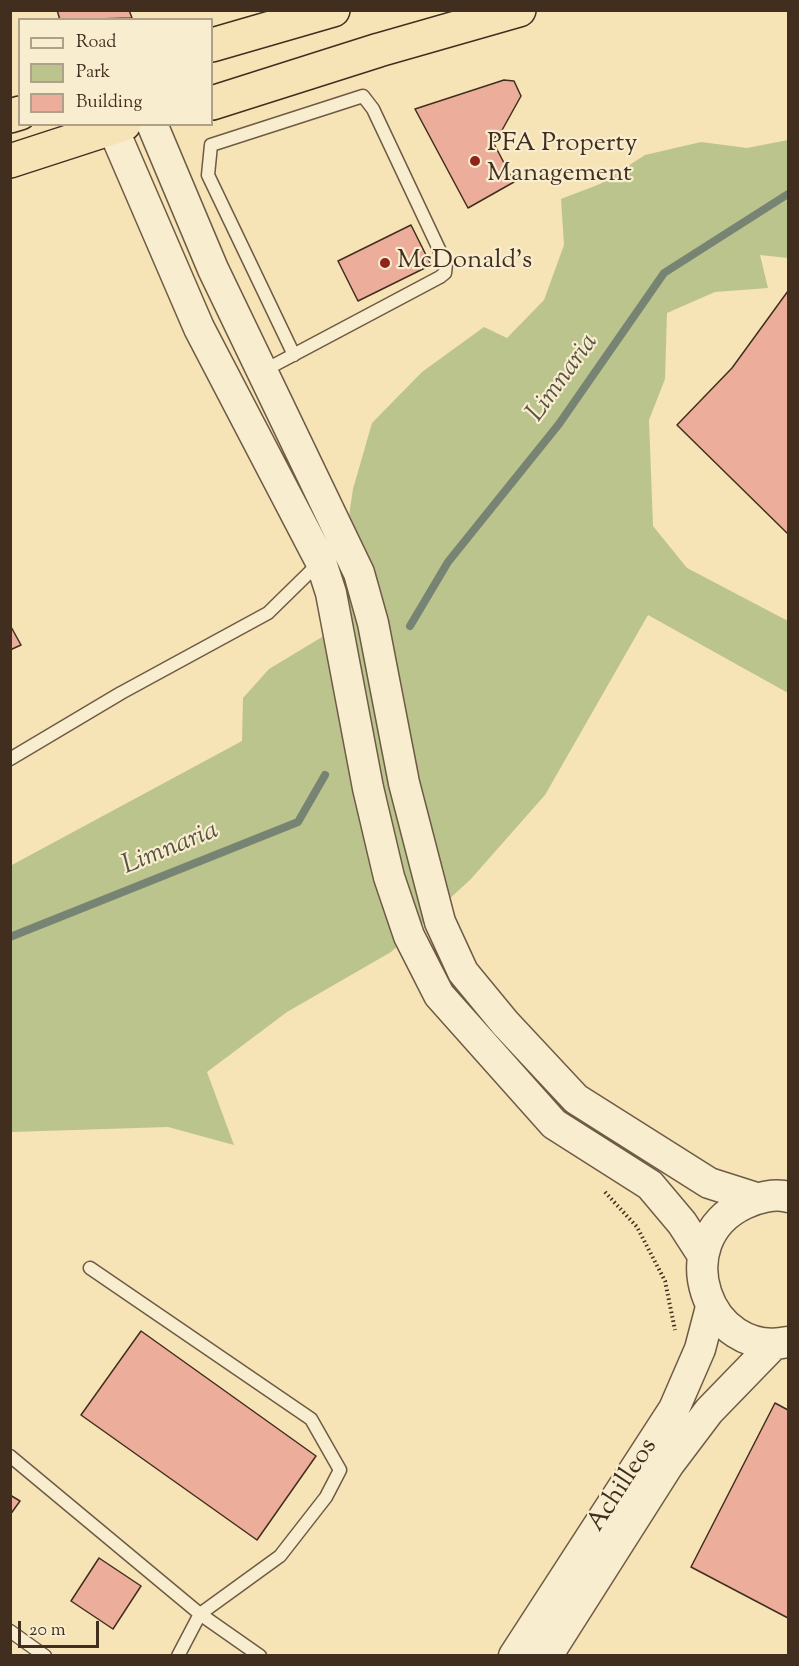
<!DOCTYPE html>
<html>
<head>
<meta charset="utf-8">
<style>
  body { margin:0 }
  #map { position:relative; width:799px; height:1666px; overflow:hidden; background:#f6e3b6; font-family:"Sorts Mill Goudy",serif }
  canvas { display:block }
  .frame { position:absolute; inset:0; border:12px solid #412e1f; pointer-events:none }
  .legend { position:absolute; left:18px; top:18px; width:195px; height:108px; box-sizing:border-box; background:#f9edd0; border:2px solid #afa189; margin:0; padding:8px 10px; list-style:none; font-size:18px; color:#412e1f }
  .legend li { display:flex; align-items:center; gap:12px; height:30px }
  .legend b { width:30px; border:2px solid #afa189 }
  .scale { position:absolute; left:18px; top:1621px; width:81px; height:27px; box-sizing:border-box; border:3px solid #412e1f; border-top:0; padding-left:8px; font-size:18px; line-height:21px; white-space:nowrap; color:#412e1f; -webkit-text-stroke:4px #f9edd0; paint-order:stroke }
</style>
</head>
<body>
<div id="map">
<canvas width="799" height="1666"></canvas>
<div class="frame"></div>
<ul class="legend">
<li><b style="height:8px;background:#f9edd0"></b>Road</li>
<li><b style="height:16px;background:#bcc48e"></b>Park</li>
<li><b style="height:16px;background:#ecae9a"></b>Building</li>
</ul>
<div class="scale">20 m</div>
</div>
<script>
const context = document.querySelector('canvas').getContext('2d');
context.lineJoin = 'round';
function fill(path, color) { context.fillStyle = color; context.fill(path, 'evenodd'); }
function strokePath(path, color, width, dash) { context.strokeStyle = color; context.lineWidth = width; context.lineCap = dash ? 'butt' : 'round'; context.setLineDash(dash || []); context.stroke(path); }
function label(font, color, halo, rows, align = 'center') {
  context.font = font + ' "Sorts Mill Goudy",serif'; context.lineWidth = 4.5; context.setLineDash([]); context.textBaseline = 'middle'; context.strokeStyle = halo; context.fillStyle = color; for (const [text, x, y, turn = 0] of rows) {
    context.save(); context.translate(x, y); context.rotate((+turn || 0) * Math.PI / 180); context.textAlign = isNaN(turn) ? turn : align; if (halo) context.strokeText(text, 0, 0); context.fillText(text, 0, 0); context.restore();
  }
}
const green = new Path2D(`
  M788,140V258L760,255L768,288L715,292L667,313L665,379L649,420L653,526L687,568L788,621V693L648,615L545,795L470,880L391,952L287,1012L207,1072L234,1145L168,1127L11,1132L10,866L242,741L243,698L269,669L332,631L353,489L372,423L422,372L484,327L507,338L544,300L564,245L561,199L600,184L645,155L701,142L747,148Z`);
const stream = new Path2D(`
  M410,626L448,562L559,424L664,273L788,194
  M10,937L298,822L325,775`);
const building = new Path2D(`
  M57,10H129L132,18L60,20Z
  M504,80L514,81L521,96L501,132L492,140L514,182L468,208L415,109Z
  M411,225L431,265L358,301L338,261Z
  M788,291V534L677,425L732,368Z
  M10,625L21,645L10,650Z
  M141,1331L316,1456L257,1540L81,1415Z
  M775,1403L788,1410V1618L691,1567Z
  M10,1495L20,1501L10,1515Z
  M99,1558L141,1586L113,1629L71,1601Z`);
const path = new Path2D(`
  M605,1192L637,1227L665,1281L675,1330`);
const service = new Path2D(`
  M263,371L440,277L445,273L446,264L373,109L363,96L211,145L208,175L294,355
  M10,759L121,693L268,613L319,563
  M90,1268L311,1419L340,1470L326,1497L280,1556L200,1614L178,1656
  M10,1456L200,1614L260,1656
  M10,1631L45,1656`);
const tertiary = new Path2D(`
  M111,124L199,328L321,562L331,593L368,788L389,877L409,936L439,995L554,1124L650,1185L682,1223L702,1254
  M152,124L213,269L359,573L373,623L404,783L440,922L463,972L505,1023L576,1099L709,1183L756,1198
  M788,1197C775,1193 756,1198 744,1204C666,1241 707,1359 788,1342
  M514,1656L674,1409L700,1349L711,1307
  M547,1656L669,1464L709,1411L773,1345`);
const trunk = new Path2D(`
  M212,45L333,10
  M212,103L379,50L519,10
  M10,116L20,113
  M10,161L124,124`);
const markers = [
  [475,161,6,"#8f2418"],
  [385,263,6,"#8f2418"]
];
const poiNames = [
  ["PFA Property",487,146],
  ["Management",487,176],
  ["McDonald's",397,263]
];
const streetNames = [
  ["Achilleos",624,1486,-57]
];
const waterNames = [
  ["Limnaria",564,379,-54],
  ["Limnaria",171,850,-22]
];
fill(green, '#bcc48e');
strokePath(stream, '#788473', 8);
fill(building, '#ecae9a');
strokePath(building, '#412e1f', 1.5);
strokePath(service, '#6e5b45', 15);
strokePath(tertiary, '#6e5b45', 33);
strokePath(trunk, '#412e1f', 36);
strokePath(path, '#412e1f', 4, [1.5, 3]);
strokePath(service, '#f9edd0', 12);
strokePath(tertiary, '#f9edd0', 30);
strokePath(trunk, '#f6e3b6', 33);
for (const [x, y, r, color] of markers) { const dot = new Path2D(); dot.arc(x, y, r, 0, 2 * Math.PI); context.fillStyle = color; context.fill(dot); strokePath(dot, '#f9edd0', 2); }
label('26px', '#412e1f', '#f9edd0', poiNames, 'left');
label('26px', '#412e1f', '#f9edd0', streetNames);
label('italic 27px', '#585242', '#f9edd0', waterNames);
</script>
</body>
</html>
